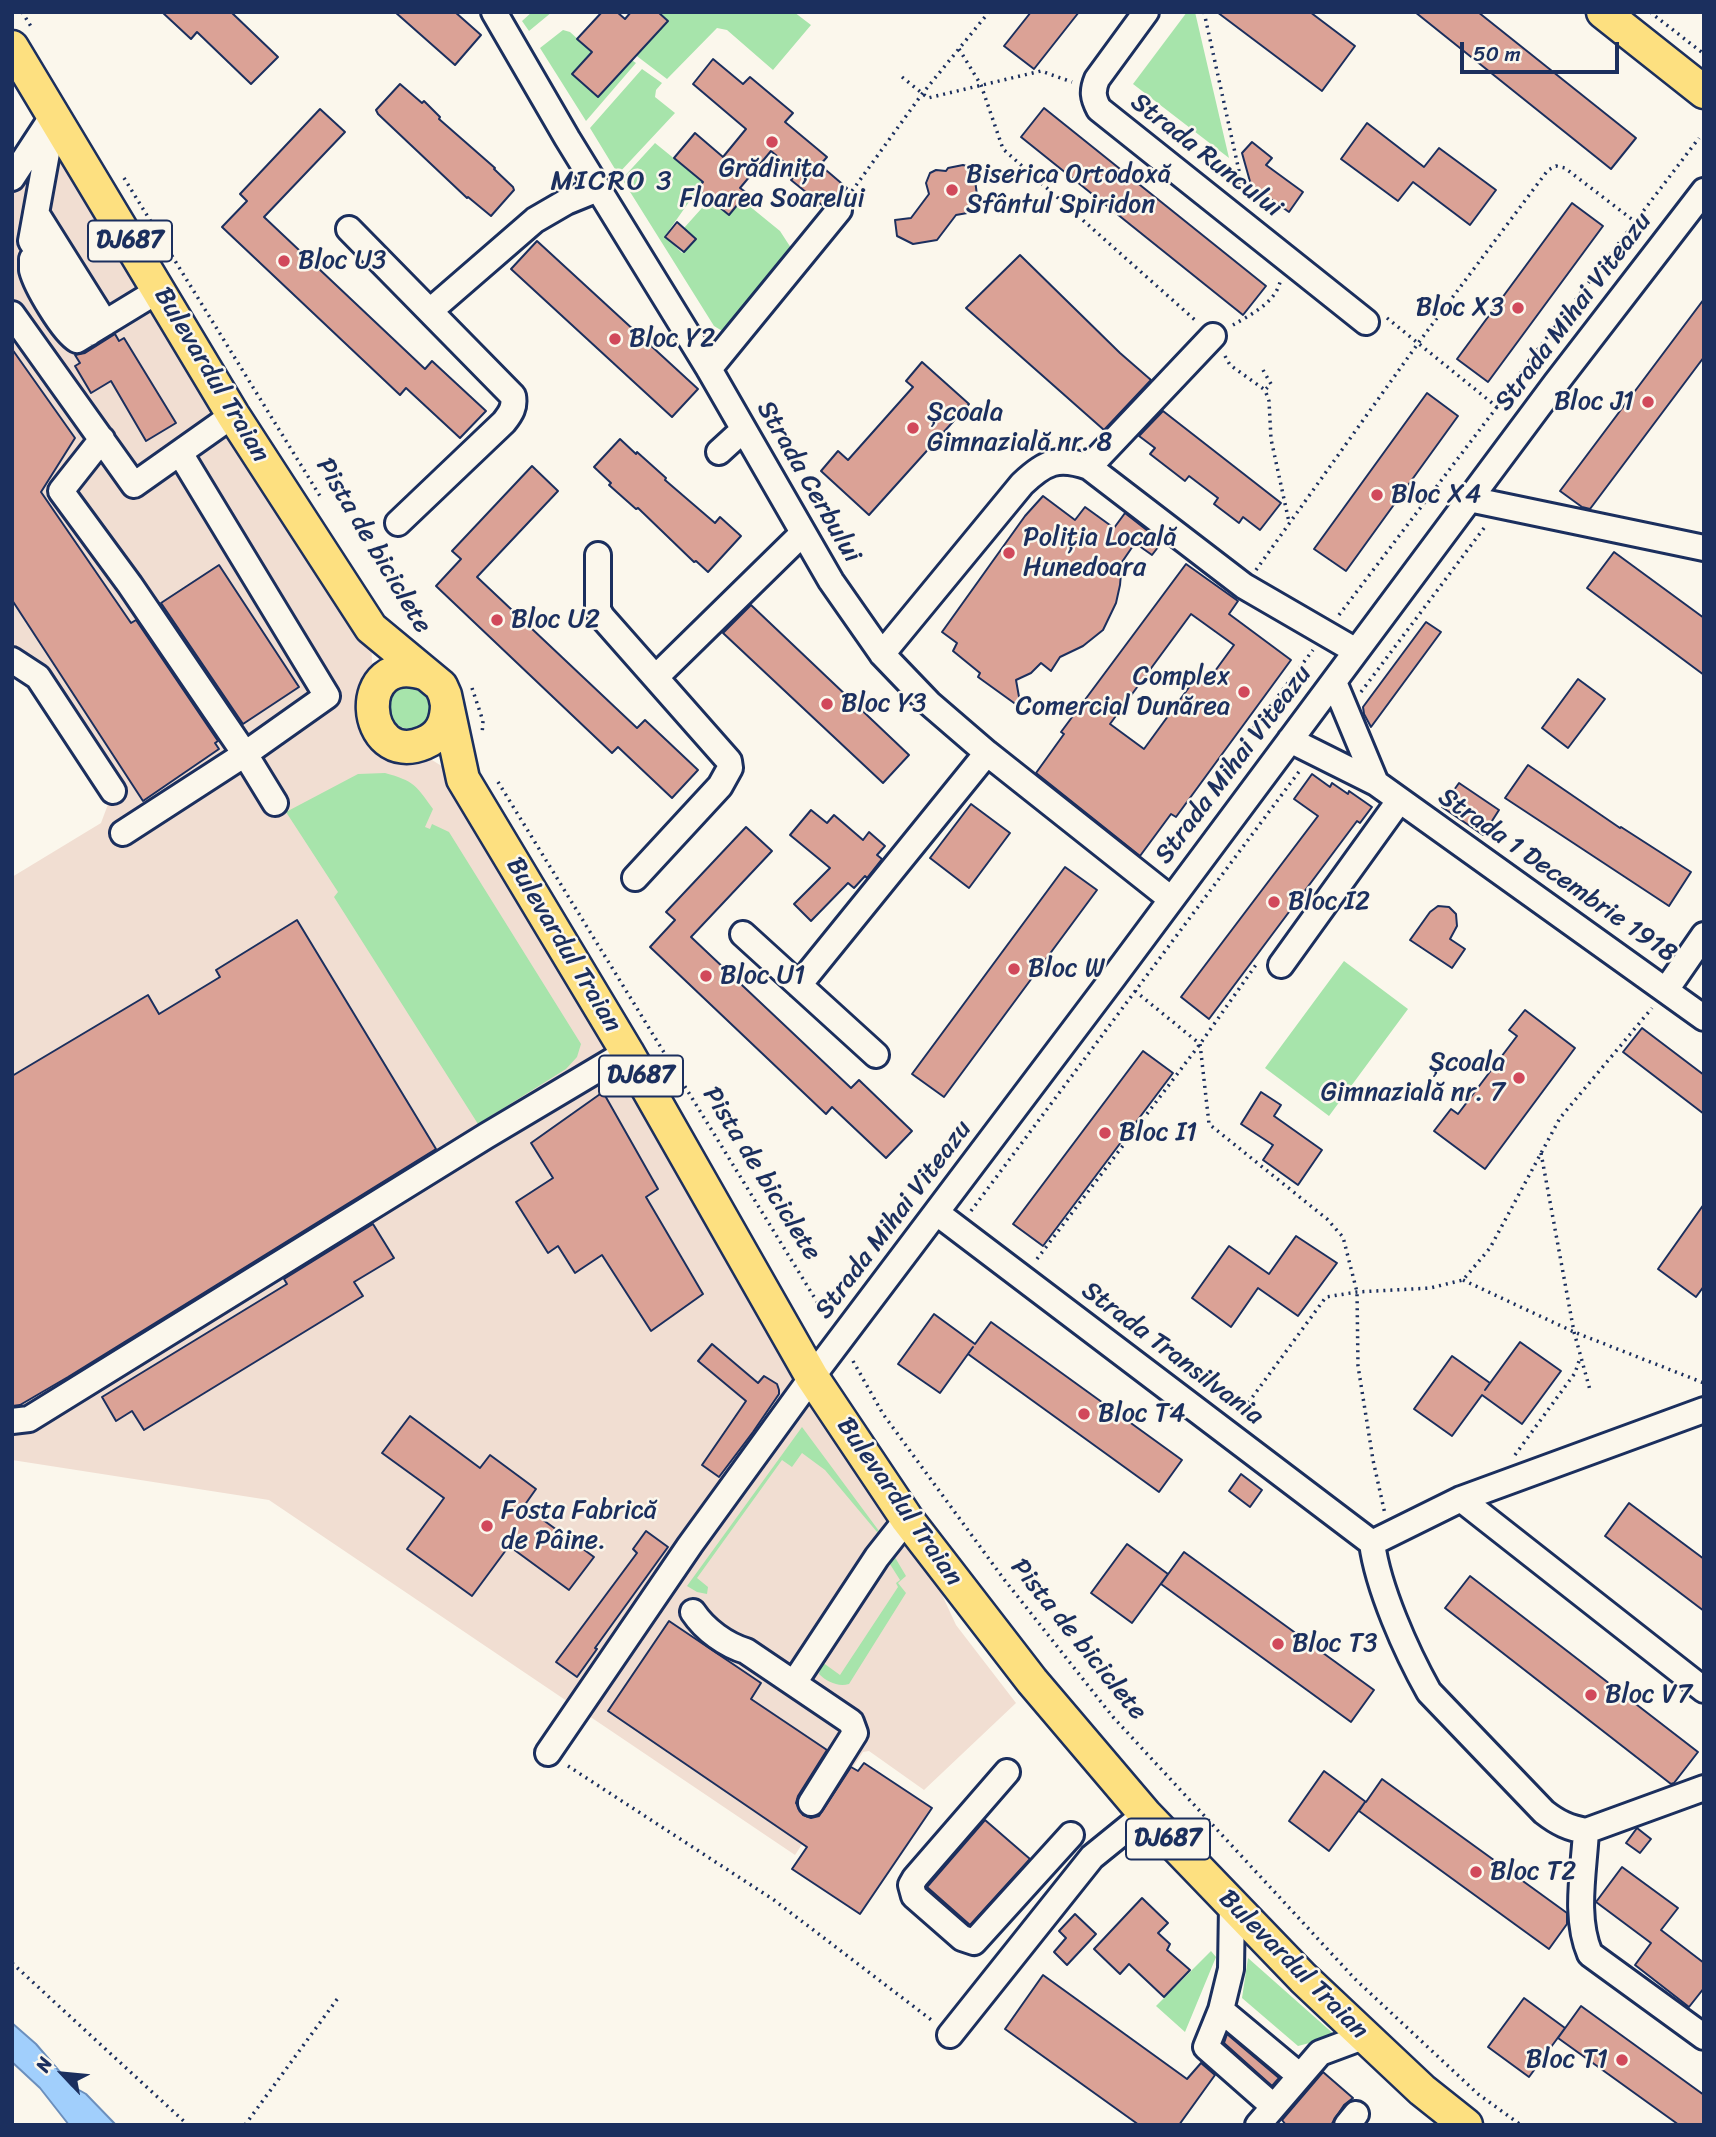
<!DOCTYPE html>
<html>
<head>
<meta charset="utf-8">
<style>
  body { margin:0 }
  #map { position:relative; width:1716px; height:2137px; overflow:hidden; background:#fbf7ec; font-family:Sriracha,sans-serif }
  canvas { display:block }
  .frame { position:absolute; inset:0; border:14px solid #1b2f5e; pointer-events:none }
  .north { position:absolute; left:28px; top:2039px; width:70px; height:70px; -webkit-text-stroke:5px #fbf7ec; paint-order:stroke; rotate:296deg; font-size:19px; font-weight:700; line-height:28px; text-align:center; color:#1b2f5e }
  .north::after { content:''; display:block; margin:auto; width:24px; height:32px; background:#1b2f5e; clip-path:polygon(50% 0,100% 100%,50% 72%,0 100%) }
  .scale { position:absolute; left:1460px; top:42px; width:159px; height:32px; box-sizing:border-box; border:4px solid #1b2f5e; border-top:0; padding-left:9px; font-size:21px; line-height:24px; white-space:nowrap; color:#1b2f5e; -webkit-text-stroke:5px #fbf7ec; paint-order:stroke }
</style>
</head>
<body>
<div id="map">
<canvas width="1716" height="2137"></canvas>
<div class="frame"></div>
<div class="north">N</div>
<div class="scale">50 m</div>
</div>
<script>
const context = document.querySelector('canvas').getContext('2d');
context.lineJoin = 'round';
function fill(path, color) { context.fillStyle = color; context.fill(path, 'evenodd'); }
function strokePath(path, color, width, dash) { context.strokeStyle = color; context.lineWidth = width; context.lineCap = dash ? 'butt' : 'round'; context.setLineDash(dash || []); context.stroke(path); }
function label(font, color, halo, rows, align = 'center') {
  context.font = font + ' Sriracha,sans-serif'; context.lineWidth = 5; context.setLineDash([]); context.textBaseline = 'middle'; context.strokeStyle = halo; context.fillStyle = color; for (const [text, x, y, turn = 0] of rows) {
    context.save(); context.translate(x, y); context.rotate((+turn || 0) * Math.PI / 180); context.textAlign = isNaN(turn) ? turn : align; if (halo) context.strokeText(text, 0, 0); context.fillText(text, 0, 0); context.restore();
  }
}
const built = new Path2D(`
  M54,114L371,628L373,699L409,746L463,779L907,1519L956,1625L1016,1703L924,1790L869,1751L863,1752L795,1855L269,1500L12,1460V877L101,823L113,791L12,660V178Z`);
const green = new Path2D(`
  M532,12H552L529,31L522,21Z
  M658,12H794L811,25L773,70L727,30L717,28L667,79L625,47L641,51L667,21Z
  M1187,12H1195L1229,158L1133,84Z
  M563,30L570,32L592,52L573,74L598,97L625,67L620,52L636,63L586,121L540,48Z
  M642,69L662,83L656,90L655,97L675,113L618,174L590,128Z
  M655,143L703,182L665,236L682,253L696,239L684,228L710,199L729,215L742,200L780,231L793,251L724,332L714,326L622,179Z
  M388 707a22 22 0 1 1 44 0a22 22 0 1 1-44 0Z
  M385,773C414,781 416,785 433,809L425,827L430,829L432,824L449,832L581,1044L577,1057L566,1069L478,1124L334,897L338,892L286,812L358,774Z
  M1344,961L1408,1009L1329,1116L1265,1068Z
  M802,1427L879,1531L877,1532L825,1470L802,1453L792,1467L782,1460L697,1578L708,1587L707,1594L697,1592L687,1586Z
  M893,1554L906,1576L898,1583L906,1593L849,1684C838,1687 827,1682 819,1674L822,1662L840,1675L898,1587L896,1583L900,1580L888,1561Z
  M1211,1951L1216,1957L1185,2032L1156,2006Z
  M1248,1958L1336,2036L1298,2046L1242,1998Z`);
const water = new Path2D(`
  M12,2023L36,2044L72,2086L86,2094L116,2125H69L40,2088L12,2062Z`);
const building = new Path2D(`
  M162,12H231L278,57L251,84L197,32L191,39Z
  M395,12H455L481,35L455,65Z
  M602,12H617L625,19L631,12H658L668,21L598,97L572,74L592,52L577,39Z
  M1031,12H1079L1034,69L1004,46Z
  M1217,12H1310L1355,46L1322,91Z
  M1415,12H1478L1636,138L1611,169Z
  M713,59L743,84L750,77L793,113L785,122L827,157L820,165L847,188L840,195L833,196L823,206L791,180L797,173L771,151L740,188L747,193L729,215L697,189L703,182L674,158L695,133L723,157L746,129L693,84Z
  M400,84L422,103L424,101L440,117L439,119L495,168L494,169L513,187L514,190L491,216L468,197L467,198L378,114L376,110Z
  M1044,108L1266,286L1243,315L1021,137Z
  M320,109L345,132L264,217L425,369L432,361L486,411L460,438L406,388L400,395L222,227L247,201L240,194Z
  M1367,123L1424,167L1439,148L1496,190L1470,225L1413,182L1398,201L1341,159Z
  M1252,142L1272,158L1266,165L1303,192L1289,212L1251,185L1242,153Z
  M963,165L970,167L974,172L978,203L973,212L956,215L937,240L913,244L897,236L895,220L911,218L929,194L926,183L930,173L936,170L946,171L948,168Z
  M1572,203L1603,226L1488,382L1457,359Z
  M677,222L696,239L684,252L665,237Z
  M537,241L698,389L672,417L511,269Z
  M1020,255L1120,353L1151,380L1104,430L966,308Z
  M1704,299V357L1590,509L1582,507L1560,491Z
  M115,334L119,341L124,338L176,423L146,441L111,381L91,393L75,366L80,363L75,355L85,353Z
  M12,349L75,438L41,492L131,623L136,620L218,741L215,743L219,749L143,801L12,600Z
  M922,362L969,404L869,515L821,471L838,451L848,460L913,387L906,381Z
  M1427,393L1458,416L1346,571L1314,549Z
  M1163,411L1281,503L1260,530L1243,517L1239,523L1214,504L1218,498L1189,476L1185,481L1150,454L1155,448L1139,436Z
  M620,439L636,454L637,452L666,478L665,480L715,523L720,517L741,536L708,572L696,561L694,562L638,508L636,509L609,485L611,483L594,467Z
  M532,466L558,491L477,577L637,728L645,720L698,770L672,798L618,747L612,753L436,586L461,559L452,551Z
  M1043,496L1075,520L1085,507L1114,528L1125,513L1162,542L1152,555L1135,543L1122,562L1120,585L1116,603L1103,630L1083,646L1060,657L1051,671L1041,663L1031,673L1016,680L1021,708L978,677L980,673L953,651L957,643L942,632L1025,516Z
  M1614,552L1704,618V675L1587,588Z
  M1186,564L1238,601L1229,614L1291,660L1176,817L1171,814L1140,856L1036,773L1064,734L1061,732ZM1191,614L1234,645L1207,682L1198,675L1144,749L1110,724Z
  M219,565L299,687L243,724L161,603Z
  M751,605L909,755L883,783L723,633Z
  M1426,622L1441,632L1371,727L1364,714L1363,707Z
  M1578,679L1605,699L1568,748L1542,728Z
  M1528,765L1620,828L1621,827L1691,872L1669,906L1505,798Z
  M1312,774L1330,787L1332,783L1348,794L1349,791L1372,807L1360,823L1357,821L1209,1019L1181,997L1318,816L1294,799Z
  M1459,783L1499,810L1483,835L1442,807Z
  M971,804L1010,833L969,888L930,858Z
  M811,810L827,823L834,815L863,840L869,832L885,846L877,855L882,859L867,878L865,876L854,888L848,883L811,921L794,904L830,868L790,835Z
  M746,827L772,851L691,937L851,1088L859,1080L912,1131L886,1158L832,1107L826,1114L650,947L675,920L666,912Z
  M1065,867L1097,890L944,1097L912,1074Z
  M1438,906L1449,907L1456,914L1457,926L1450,939L1465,949L1452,968L1410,940L1430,912Z
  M297,920L436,1149L68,1377L20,1405L12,1406V1076L148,995L159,1014L220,977L216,970Z
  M1525,1010L1575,1048L1485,1169L1434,1131L1451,1109L1458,1114L1517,1036L1509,1030Z
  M1642,1028L1704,1075V1114L1623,1052Z
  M1143,1051L1173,1073L1043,1246L1013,1224Z
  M603,1092L658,1189L646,1197L703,1294L651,1331L602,1255L575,1273L558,1246L548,1253L516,1202L553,1178L531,1143Z
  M1261,1092L1281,1105L1274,1116L1322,1150L1298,1185L1263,1160L1273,1145L1241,1124Z
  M1704,1204V1286L1696,1297L1658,1269Z
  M373,1224L394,1258L354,1282L363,1296L144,1430L132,1411L116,1421L102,1397L287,1284L284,1279Z
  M1296,1236L1337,1263L1298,1316L1258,1288L1231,1327L1192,1298L1229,1246L1269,1274Z
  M934,1314L975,1344L991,1322L1182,1460L1159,1492L968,1354L973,1347L940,1393L898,1364Z
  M1520,1342L1561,1371L1522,1424L1482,1395L1452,1436L1414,1409L1452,1356L1490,1383L1485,1390Z
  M712,1344L758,1383L764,1376L777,1384L779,1390V1394L753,1432L719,1477L702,1465L746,1401L698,1361Z
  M410,1416L480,1468L490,1455L536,1489L524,1506L594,1557L569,1590L509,1546L472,1596L407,1549L444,1498L382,1453Z
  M1241,1474L1262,1490L1250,1507L1229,1491Z
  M1629,1503L1704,1559V1611L1605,1536Z
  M646,1531L668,1547L595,1648L597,1649L577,1677L556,1662L637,1553L633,1549Z
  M1127,1544L1168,1574L1132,1623L1091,1593Z
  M1184,1552L1374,1690L1351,1722L1161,1584Z
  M1470,1576L1698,1752L1674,1783L1671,1784L1445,1608Z
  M669,1621L761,1683L751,1699L827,1750L798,1796L796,1803L803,1815L811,1818L819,1816L851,1767L858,1771L864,1763L932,1808L860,1914L792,1869L807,1847L608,1711Z
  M1324,1771L1366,1802L1382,1779L1567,1913V1924L1549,1949L1359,1811L1365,1802L1329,1851L1289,1821Z
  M985,1820L1030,1859L970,1925L927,1887Z
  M1637,1828L1651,1839L1640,1853L1626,1843Z
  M1622,1867L1678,1908L1661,1930L1704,1963V1988L1689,2007L1635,1965L1651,1943L1596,1902Z
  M1142,1898L1168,1923L1158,1933L1170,1944L1167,1950L1190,1970L1164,1997L1129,1964L1120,1974L1094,1949Z
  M1075,1914L1096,1934L1067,1965L1054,1952L1066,1938L1059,1931Z
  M1043,1975L1187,2079L1201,2063L1215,2075L1179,2125H1139L1005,2029Z
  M1524,1998L1565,2028L1529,2077L1488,2047Z
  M1581,2006L1704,2095V2125H1679L1558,2038Z
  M1227,2034L1279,2078L1272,2086L1224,2043Z
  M1323,2072L1353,2098L1344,2105L1331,2125H1286L1282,2120Z`);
const path = new Path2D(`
  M22,12L32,28
  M1204,12L1241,180L1234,190
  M1650,12L1704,54
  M959,49L981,85L1003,149L1195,320
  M902,77L928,98L1041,71L1072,82
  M124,178L320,496
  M852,191L922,94L989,12
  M1387,318L1497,407L1529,361L1538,369
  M1233,325C1250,315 1275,303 1280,282
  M1225,356L1230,365L1265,390
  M1529,361L1699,138
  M1263,370L1271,384L1265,390L1269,401L1271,439L1289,522
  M1256,570L1419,342L1548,170L1556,166L1565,168L1646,230
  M1339,615L1497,407
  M472,688L483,721L482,735
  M1361,692L1487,524
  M1253,729L1313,650
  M498,782L827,1318
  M1135,991L1200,1044L1209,1124L1327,1219L1343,1237L1357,1292L1358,1366L1373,1460L1385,1514
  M1541,1153L1574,1332L1590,1390
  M971,1211L1301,769
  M1037,1259L1200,1044L1258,962
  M1463,1280L1574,1332L1704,1383
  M853,1361L883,1414L1003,1578L1113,1717L1355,1979L1478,2094L1521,2125
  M1240,1414L1326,1297L1357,1292L1430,1288L1463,1280L1490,1248L1560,1118L1652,1008
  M1515,1455L1575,1373L1580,1358
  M568,1766L774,1900L934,2022
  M12,1963L188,2125
  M245,2125L338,1998`);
const minor = new Path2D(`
  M494,12L567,138L709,369L831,581L882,654L929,703L987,753L1171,899
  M1146,12L1097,79C1092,91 1093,98 1099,109L1366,322
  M54,114L31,241L89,333
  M12,178L48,123
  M36,213L105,323
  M349,229L513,396C515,407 511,413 504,422L398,523
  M32,259C32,260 32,270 32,270C36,286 63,332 77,340L159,290
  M430,311L535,220L566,202L598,189
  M12,314L134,485L233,415
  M709,369L839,210
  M102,439L61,491L130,585L245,754L275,803
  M719,452L743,430
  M1089,467L1213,336
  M1469,499L1704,548
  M598,555V610L602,617L729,761L730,768L720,786L635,878
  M882,654L1022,484C1045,462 1058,456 1089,467L1244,586L1356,651
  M12,660L38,677L113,791
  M656,677L803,533
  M1334,682L1376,783
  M1290,740L1376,783L1704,1018
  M123,833L245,754L327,696L180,453
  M743,934L876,1055
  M1281,965L1399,801
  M799,985L987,753
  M1666,990L1704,935
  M937,1213L1372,1543L1461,1499L1704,1410
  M12,1421L29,1419L486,1136L627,1052
  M1461,1499L1704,1690
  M1372,1543C1378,1588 1406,1651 1429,1692L1544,1812C1558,1823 1569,1828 1586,1831L1704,1788
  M693,1612C705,1630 726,1645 746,1651L851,1722L855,1733L811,1803
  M794,1683L877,1557L907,1519
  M548,1753L690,1545L812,1377L1113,978L1556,383L1704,191
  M1007,1772L915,1878L911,1885L914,1896L962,1938L974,1942L1071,1835
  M1586,1831C1584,1871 1574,1917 1590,1954L1704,2037
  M1232,1905L1231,1969L1221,2010L1300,2076
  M1221,2010L1206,2047L1273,2106
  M950,2035L1092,1857L1145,1814
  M1258,2125L1320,2053L1363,2037
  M1347,2125L1356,2114`);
const major = new Path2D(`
  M1603,12L1704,92
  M12,47L233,415L371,628L441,686L445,695L463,779L627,1052L812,1377L907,1519L1032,1681L1145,1814L1303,1978L1422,2090L1466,2125
  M426,674C350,648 361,770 424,743C441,736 447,722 447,704`);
const markers = [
  [772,142,7,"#d1495b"],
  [952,190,7,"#d1495b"],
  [284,261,7,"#d1495b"],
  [1518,308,7,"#d1495b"],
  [615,339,7,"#d1495b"],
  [1648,402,7,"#d1495b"],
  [913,428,7,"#d1495b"],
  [1377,495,7,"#d1495b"],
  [1009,553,7,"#d1495b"],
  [497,620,7,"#d1495b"],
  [1244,692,7,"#d1495b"],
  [827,704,7,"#d1495b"],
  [1274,902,7,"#d1495b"],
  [1014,969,7,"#d1495b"],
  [706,976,7,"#d1495b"],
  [1519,1078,7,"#d1495b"],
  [1105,1133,7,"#d1495b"],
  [1084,1414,7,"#d1495b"],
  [487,1526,7,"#d1495b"],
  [1278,1644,7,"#d1495b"],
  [1591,1695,7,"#d1495b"],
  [1476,1872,7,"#d1495b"],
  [1622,2060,7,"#d1495b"]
];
const shields = [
  [130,241,84],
  [641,1076,84],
  [1168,1839,84]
];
const shieldNames = [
  ["DJ687",130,241],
  ["DJ687",641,1076],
  ["DJ687",1168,1839]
];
const streetNames = [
  ["Strada Runcului",1206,156,38],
  ["Strada Mihai Viteazu",1574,312,-53],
  ["Bulevardul Traian",211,375,59],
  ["Strada Cerbului",808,482,60],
  ["Pista de biciclete",373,546,59],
  ["Strada Mihai Viteazu",1234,765,-53],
  ["Strada 1 Decembrie 1918",1557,876,35],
  ["Bulevardul Traian",563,945,59],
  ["Pista de biciclete",761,1174,58],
  ["Strada Mihai Viteazu",894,1220,-53],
  ["Strada Transilvania",1172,1354,37],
  ["Bulevardul Traian",899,1502,55],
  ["Pista de biciclete",1078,1640,51],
  ["Bulevardul Traian",1293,1965,45]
];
const poiNames = [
  ["Grădinița",772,169,"center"],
  ["Floarea Soarelui",772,199,"center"],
  ["Biserica Ortodoxă",966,175],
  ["Sfântul Spiridon",966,205],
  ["Bloc U3",298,261],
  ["Bloc X3",1504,308,"right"],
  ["Bloc Y2",629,339],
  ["Bloc J1",1634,402,"right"],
  ["Școala",927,413],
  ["Gimnazială nr. 8",927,443],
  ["Bloc X4",1391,495],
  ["Poliția Locală",1023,538],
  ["Hunedoara",1023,568],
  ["Bloc U2",511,620],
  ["Complex",1230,677,"right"],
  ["Comercial Dunărea",1230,707,"right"],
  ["Bloc Y3",841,704],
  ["Bloc I2",1288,902],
  ["Bloc W",1028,969],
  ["Bloc U1",720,976],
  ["Școala",1505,1063,"right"],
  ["Gimnazială nr. 7",1505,1093,"right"],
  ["Bloc I1",1119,1133],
  ["Bloc T4",1098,1414],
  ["Fosta Fabrică",501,1511],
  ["de Pâine.",501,1541],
  ["Bloc T3",1292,1644],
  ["Bloc V7",1605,1695],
  ["Bloc T2",1490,1872],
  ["Bloc T1",1608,2060,"right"]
];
const neighbourhoodNames = [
  ["MICRO 3",612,182]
];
fill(built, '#f1ded2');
fill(green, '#a7e4ab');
fill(water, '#a1cffc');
strokePath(water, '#6b8fbd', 2);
fill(building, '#dba296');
strokePath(building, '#1b2f5e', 2);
strokePath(minor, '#1b2f5e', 30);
strokePath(major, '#1b2f5e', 37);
strokePath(path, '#1b2f5e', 3.5, [2, 5]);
strokePath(minor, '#fbf7ec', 24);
strokePath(major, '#fde080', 32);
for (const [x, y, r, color] of markers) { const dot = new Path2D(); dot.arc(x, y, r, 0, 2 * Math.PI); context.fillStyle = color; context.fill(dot); strokePath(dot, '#fbf7ec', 2.5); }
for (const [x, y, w] of shields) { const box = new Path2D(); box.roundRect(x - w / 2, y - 20.5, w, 41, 5); context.fillStyle = '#fbf7ec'; context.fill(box); strokePath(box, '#1b2f5e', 2); }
label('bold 24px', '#1b2f5e', null, shieldNames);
label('26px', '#1b2f5e', '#fbf7ec', streetNames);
label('26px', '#1b2f5e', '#fbf7ec', poiNames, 'left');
context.letterSpacing = '2px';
label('28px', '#1b2f5e', '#fbf7ec', neighbourhoodNames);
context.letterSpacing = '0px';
</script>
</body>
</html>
